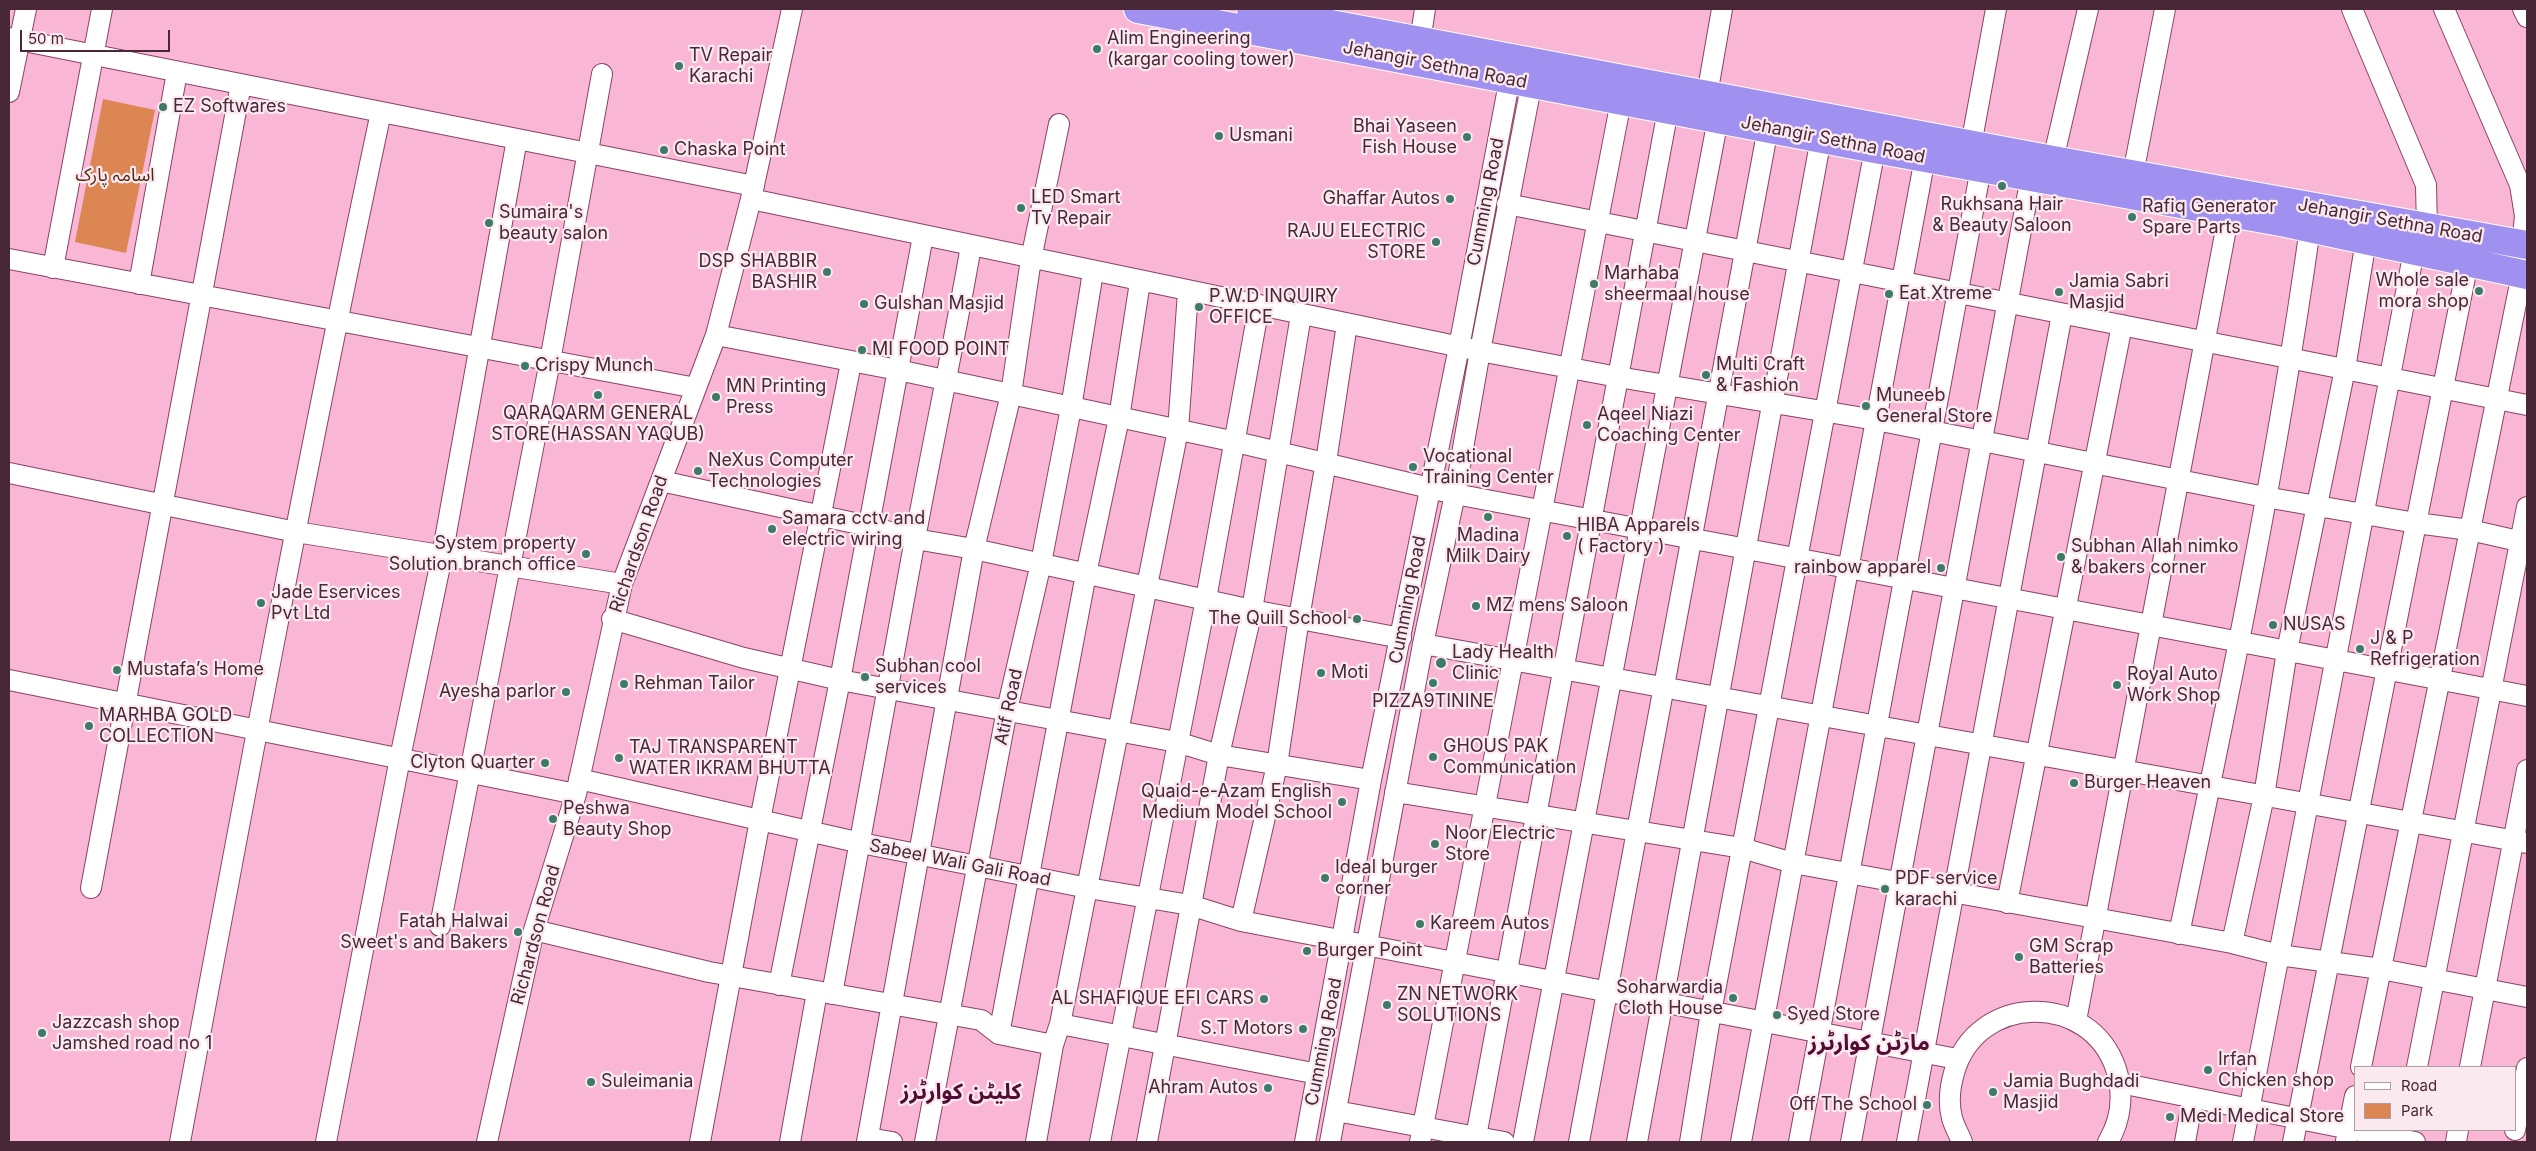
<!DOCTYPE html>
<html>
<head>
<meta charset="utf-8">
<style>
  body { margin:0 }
  #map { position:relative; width:2536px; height:1151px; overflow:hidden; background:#fab7d5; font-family:Inter,sans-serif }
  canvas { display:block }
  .frame { position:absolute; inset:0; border:10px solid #482736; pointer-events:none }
  .legend { position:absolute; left:2354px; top:1066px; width:162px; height:65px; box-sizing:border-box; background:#fbe9f0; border:1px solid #b39ba6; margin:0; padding:6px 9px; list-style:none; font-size:15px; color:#482736 }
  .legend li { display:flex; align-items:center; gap:10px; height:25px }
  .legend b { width:25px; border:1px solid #b39ba6 }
  .scale { position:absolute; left:20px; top:30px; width:150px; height:22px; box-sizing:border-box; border:2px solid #482736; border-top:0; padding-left:6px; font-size:15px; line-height:18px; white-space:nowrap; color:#482736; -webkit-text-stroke:4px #fbe9f0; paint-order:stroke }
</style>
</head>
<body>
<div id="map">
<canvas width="2536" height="1151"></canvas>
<div class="frame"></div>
<ul class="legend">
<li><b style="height:6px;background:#fff"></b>Road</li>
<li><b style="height:14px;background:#db8653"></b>Park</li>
</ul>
<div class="scale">50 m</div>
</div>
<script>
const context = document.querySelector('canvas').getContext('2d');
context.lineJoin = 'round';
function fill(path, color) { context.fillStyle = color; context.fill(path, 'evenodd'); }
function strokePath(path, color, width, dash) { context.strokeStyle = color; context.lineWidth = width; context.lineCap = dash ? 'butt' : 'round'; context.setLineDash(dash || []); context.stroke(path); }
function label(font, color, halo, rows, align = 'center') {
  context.font = font + ' Inter,"Noto Sans Arabic",sans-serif'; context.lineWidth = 4.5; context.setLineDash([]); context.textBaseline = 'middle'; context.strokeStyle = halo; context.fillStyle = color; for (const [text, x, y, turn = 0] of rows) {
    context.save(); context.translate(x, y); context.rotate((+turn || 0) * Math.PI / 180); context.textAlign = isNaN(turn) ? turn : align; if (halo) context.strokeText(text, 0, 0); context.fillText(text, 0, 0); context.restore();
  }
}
const green = new Path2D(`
  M103,99L155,110L126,253L75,242Z`);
const minor = new Path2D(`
  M2352,9L2426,185L2427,228
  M2444,9L2520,185L2525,216L2522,245
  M2523,9L2527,17
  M9,38L754,186
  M1420,41L1425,9
  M9,92L26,9
  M1707,95L1722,9
  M1971,145L1996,9
  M2053,160L2088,9
  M2133,174L2165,9
  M751,199L1480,351L1618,377L1876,420L2265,497L2416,523L2470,530L2527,543
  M1507,204L2527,405
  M9,259L696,388
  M53,268L102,9
  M139,284L177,72
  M716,335L898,370L1236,442L1455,494L2527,696
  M9,473L296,532L622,584
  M661,481L868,526L915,539L974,549L1252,610L1401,638
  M612,619L744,658L840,680L1177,742L1219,755L1371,780
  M1423,644L2527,843
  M9,680L576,794
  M579,779L861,843L1088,888L1190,905L1241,921L1957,1059
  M1395,792L1742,848L1793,863L2232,943L2279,955L2381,969L2527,997
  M91,888L241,84
  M2007,903L2122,325
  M1241,921L1277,765L1299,618L1326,462L1347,324
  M440,926L550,361L602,74
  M534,930L709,972L981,1020L999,1034L1053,1045L1060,1024L1318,1074
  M2179,934C2228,700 2277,465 2310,228
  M2232,943L2264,796L2287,651L2345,369L2366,240
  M779,985L840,680L923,236
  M832,994C861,843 886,691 915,539C933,441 954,344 971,246
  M2076,1021L2229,213
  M1060,1024L1178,430L1188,292
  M999,1034L1086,574L1119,418L1140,282
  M2361,1067L2522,274
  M2417,1067L2527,507
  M2470,1067L2527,770
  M2120,1083L2415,1142
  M1336,1111L1504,1142
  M2515,1130L2527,1068
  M868,1138L892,1142
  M2346,1141L2355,1096
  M180,1142C244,798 308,454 381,112
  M326,1142L400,758L442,556L517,139
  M487,1142L534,930L576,794L622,584L716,335L751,199L792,9
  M700,1142L760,820L851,363
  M790,1142L817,992
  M867,1142L974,549L1011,394L1031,259L1059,124
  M925,1142L1007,710L1041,563L1071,408L1093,272
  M1036,1142L1053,1045
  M1100,1142L1206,599L1259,306
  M1147,1142L1219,755L1252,610L1301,315
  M1305,1142L1371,780L1459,347L1512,67
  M1330,1142L1423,644L1455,494L1480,351L1534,71
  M1420,1142L1621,101
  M1475,1142L1668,110
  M1523,1142L1718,119
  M1579,1142L1768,128
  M1637,1142L1821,138
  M1690,1142L1711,1012L1875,149
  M1741,1142L1925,158
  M1799,1142L1981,168
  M1851,1142L2031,177
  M1907,1142L2062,314
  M1962,1142C1959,1134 1954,1126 1952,1118C1948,1103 1950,1087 1954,1073C1976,993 2090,991 2116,1069C2124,1094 2121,1120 2108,1142
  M2185,1142L2193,1098
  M2243,1142L2414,251
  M2293,1142L2468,262
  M2456,1142L2458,1130`);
const highway = new Path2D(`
  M1138,9L1875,149L2286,223L2527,275
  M1251,9L2053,160L2527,245`);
const markers = [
  [1097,49,5,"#3d7a67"],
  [679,66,5,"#3d7a67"],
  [163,107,5,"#3d7a67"],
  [1219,136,5,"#3d7a67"],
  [1467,137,5,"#3d7a67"],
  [664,150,5,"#3d7a67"],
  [2002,186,5,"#3d7a67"],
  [1450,199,5,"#3d7a67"],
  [1021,208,5,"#3d7a67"],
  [2132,217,5,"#3d7a67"],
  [489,223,5,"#3d7a67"],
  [1436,242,5,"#3d7a67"],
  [827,272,5,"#3d7a67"],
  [1594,284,5,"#3d7a67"],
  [2479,291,5,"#3d7a67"],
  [2059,292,5,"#3d7a67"],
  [1889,294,5,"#3d7a67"],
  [864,304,5,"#3d7a67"],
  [1199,307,5,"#3d7a67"],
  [862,350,5,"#3d7a67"],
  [525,366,5,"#3d7a67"],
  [1706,375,5,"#3d7a67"],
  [598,395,5,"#3d7a67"],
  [716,397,5,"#3d7a67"],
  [1866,406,5,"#3d7a67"],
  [1587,425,5,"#3d7a67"],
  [1413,467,5,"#3d7a67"],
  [698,471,5,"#3d7a67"],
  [1488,517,5,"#3d7a67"],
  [772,529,5,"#3d7a67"],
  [1567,536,5,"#3d7a67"],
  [586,554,5,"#3d7a67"],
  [2061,557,5,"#3d7a67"],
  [1941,568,5,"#3d7a67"],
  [261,603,5,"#3d7a67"],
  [1476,606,5,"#3d7a67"],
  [1357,619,5,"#3d7a67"],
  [2273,625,5,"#3d7a67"],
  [2360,649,5,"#3d7a67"],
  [1441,663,6,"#3d7a67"],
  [117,670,5,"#3d7a67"],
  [1321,673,5,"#3d7a67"],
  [865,677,5,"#3d7a67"],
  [1433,683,5,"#3d7a67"],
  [624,684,5,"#3d7a67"],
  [2117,685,5,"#3d7a67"],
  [566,692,5,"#3d7a67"],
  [89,726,5,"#3d7a67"],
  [1433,757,5,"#3d7a67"],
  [619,758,5,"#3d7a67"],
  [545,763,5,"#3d7a67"],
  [2074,783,5,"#3d7a67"],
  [1342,802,5,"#3d7a67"],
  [553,819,5,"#3d7a67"],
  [1435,844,5,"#3d7a67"],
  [1325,878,5,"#3d7a67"],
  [1885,889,5,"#3d7a67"],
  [1420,924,5,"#3d7a67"],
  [518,932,5,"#3d7a67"],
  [1307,951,5,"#3d7a67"],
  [2019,957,5,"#3d7a67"],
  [1733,998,5,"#3d7a67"],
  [1264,999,5,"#3d7a67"],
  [1387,1005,5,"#3d7a67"],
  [1777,1015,5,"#3d7a67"],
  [1303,1029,5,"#3d7a67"],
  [42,1033,5,"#3d7a67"],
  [2208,1070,5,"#3d7a67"],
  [591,1082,5,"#3d7a67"],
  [1268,1088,5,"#3d7a67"],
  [1993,1092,5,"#3d7a67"],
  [1927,1105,5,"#3d7a67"],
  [2170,1117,5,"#3d7a67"]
];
const poiNames = [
  ["Alim Engineering",1107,39],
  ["(kargar cooling tower)",1107,60],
  ["TV Repair",689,56],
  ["Karachi",689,77],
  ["EZ Softwares",173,107],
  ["Bhai Yaseen",1457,127,"right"],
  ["Fish House",1457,148,"right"],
  ["Usmani",1229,136],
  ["Chaska Point",674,150],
  ["LED Smart",1031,198],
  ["Tv Repair",1031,219],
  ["Ghaffar Autos",1440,199,"right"],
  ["Rukhsana Hair",2002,205,"center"],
  ["& Beauty Saloon",2002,226,"center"],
  ["Rafiq Generator",2142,207],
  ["Spare Parts",2142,228],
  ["Sumaira's",499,213],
  ["beauty salon",499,234],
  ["RAJU ELECTRIC",1426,232,"right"],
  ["STORE",1426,253,"right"],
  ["DSP SHABBIR",817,262,"right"],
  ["BASHIR",817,283,"right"],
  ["Marhaba",1604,274],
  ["sheermaal house",1604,295],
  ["Whole sale",2469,281,"right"],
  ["mora shop",2469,302,"right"],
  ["Jamia Sabri",2069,282],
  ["Masjid",2069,303],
  ["Eat Xtreme",1899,294],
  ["P.W.D INQUIRY",1209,297],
  ["OFFICE",1209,318],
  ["Gulshan Masjid",874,304],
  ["MI FOOD POINT",872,350],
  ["Multi Craft",1716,365],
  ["& Fashion",1716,386],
  ["Crispy Munch",535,366],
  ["MN Printing",726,387],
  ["Press",726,408],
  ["Muneeb",1876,396],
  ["General Store",1876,417],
  ["QARAQARM GENERAL",598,414,"center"],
  ["STORE(HASSAN YAQUB)",598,435,"center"],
  ["Aqeel Niazi",1597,415],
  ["Coaching Center",1597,436],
  ["Vocational",1423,457],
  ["Training Center",1423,478],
  ["NeXus Computer",708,461],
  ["Technologies",708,482],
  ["Samara cctv and",782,519],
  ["electric wiring",782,540],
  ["HIBA Apparels",1577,526],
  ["( Factory )",1577,547],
  ["Madina",1488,536,"center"],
  ["Milk Dairy",1488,557,"center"],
  ["System property",576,544,"right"],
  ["Solution branch office",576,565,"right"],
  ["Subhan Allah nimko",2071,547],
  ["& bakers corner",2071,568],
  ["rainbow apparel",1931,568,"right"],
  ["Jade Eservices",271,593],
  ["Pvt Ltd",271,614],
  ["MZ mens Saloon",1486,606],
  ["The Quill School",1347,619,"right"],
  ["NUSAS",2283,625],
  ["J & P",2370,639],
  ["Refrigeration",2370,660],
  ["Lady Health",1452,653],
  ["Clinic",1452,674],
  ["Subhan cool",875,667],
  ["services",875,688],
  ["Mustafa’s Home",127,670],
  ["Moti",1331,673],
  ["Royal Auto",2127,675],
  ["Work Shop",2127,696],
  ["Rehman Tailor",634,684],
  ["Ayesha parlor",556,692,"right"],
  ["PIZZA9TININE",1433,702,"center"],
  ["MARHBA GOLD",99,716],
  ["COLLECTION",99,737],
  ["GHOUS PAK",1443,747],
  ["Communication",1443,768],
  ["TAJ TRANSPARENT",629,748],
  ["WATER IKRAM BHUTTA",629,769],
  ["Clyton Quarter",535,763,"right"],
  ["Burger Heaven",2084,783],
  ["Quaid-e-Azam English",1332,792,"right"],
  ["Medium Model School",1332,813,"right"],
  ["Peshwa",563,809],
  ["Beauty Shop",563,830],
  ["Noor Electric",1445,834],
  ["Store",1445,855],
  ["Ideal burger",1335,868],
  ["corner",1335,889],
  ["PDF service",1895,879],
  ["karachi",1895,900],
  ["Fatah Halwai",508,922,"right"],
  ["Sweet's and Bakers",508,943,"right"],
  ["Kareem Autos",1430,924],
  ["GM Scrap",2029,947],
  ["Batteries",2029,968],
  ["Burger Point",1317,951],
  ["Soharwardia",1723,988,"right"],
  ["Cloth House",1723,1009,"right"],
  ["ZN NETWORK",1397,995],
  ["SOLUTIONS",1397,1016],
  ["AL SHAFIQUE EFI CARS",1254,999,"right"],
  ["Syed Store",1787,1015],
  ["Jazzcash shop",52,1023],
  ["Jamshed road no 1",52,1044],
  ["S.T Motors",1293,1029,"right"],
  ["Irfan",2218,1060],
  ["Chicken shop",2218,1081],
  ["Suleimania",601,1082],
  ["Jamia Bughdadi",2003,1082],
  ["Masjid",2003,1103],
  ["Ahram Autos",1258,1088,"right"],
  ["Off The School",1917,1105,"right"],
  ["Medi Medical Store",2180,1117]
];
const streetNames = [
  ["Jehangir Sethna Road",1435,65,11],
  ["Jehangir Sethna Road",1833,140,11],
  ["Cumming Road",1486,202,-79],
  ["Jehangir Sethna Road",2390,221,10],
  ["Richardson Road",639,544,-71],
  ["Cumming Road",1408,600,-79],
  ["Atif Road",1009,707,-78],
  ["Sabeel Wali Gali Road",960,863,11],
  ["Richardson Road",536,935,-75],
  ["Cumming Road",1324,1042,-79]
];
const parkNames = [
  ["اسامہ پارک",115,176]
];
const districtNames = [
  ["مارٹن کوارٹرز",1869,1043],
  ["کلیٹن کوارٹرز",961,1092]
];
fill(green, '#db8653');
strokePath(minor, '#8b4267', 22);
strokePath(highway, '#fff', 30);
strokePath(minor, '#fff', 20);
strokePath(highway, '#a090ef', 28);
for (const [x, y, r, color] of markers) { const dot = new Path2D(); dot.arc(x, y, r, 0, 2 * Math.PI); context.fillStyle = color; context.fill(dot); strokePath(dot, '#fbe9f0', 2); }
label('18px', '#482736', '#fbe9f0', poiNames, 'left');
label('18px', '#482736', '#fbe9f0', streetNames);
label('18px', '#4e2810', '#fbe9f0', parkNames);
label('bold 22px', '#530d35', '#fbe9f0', districtNames);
</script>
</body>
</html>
